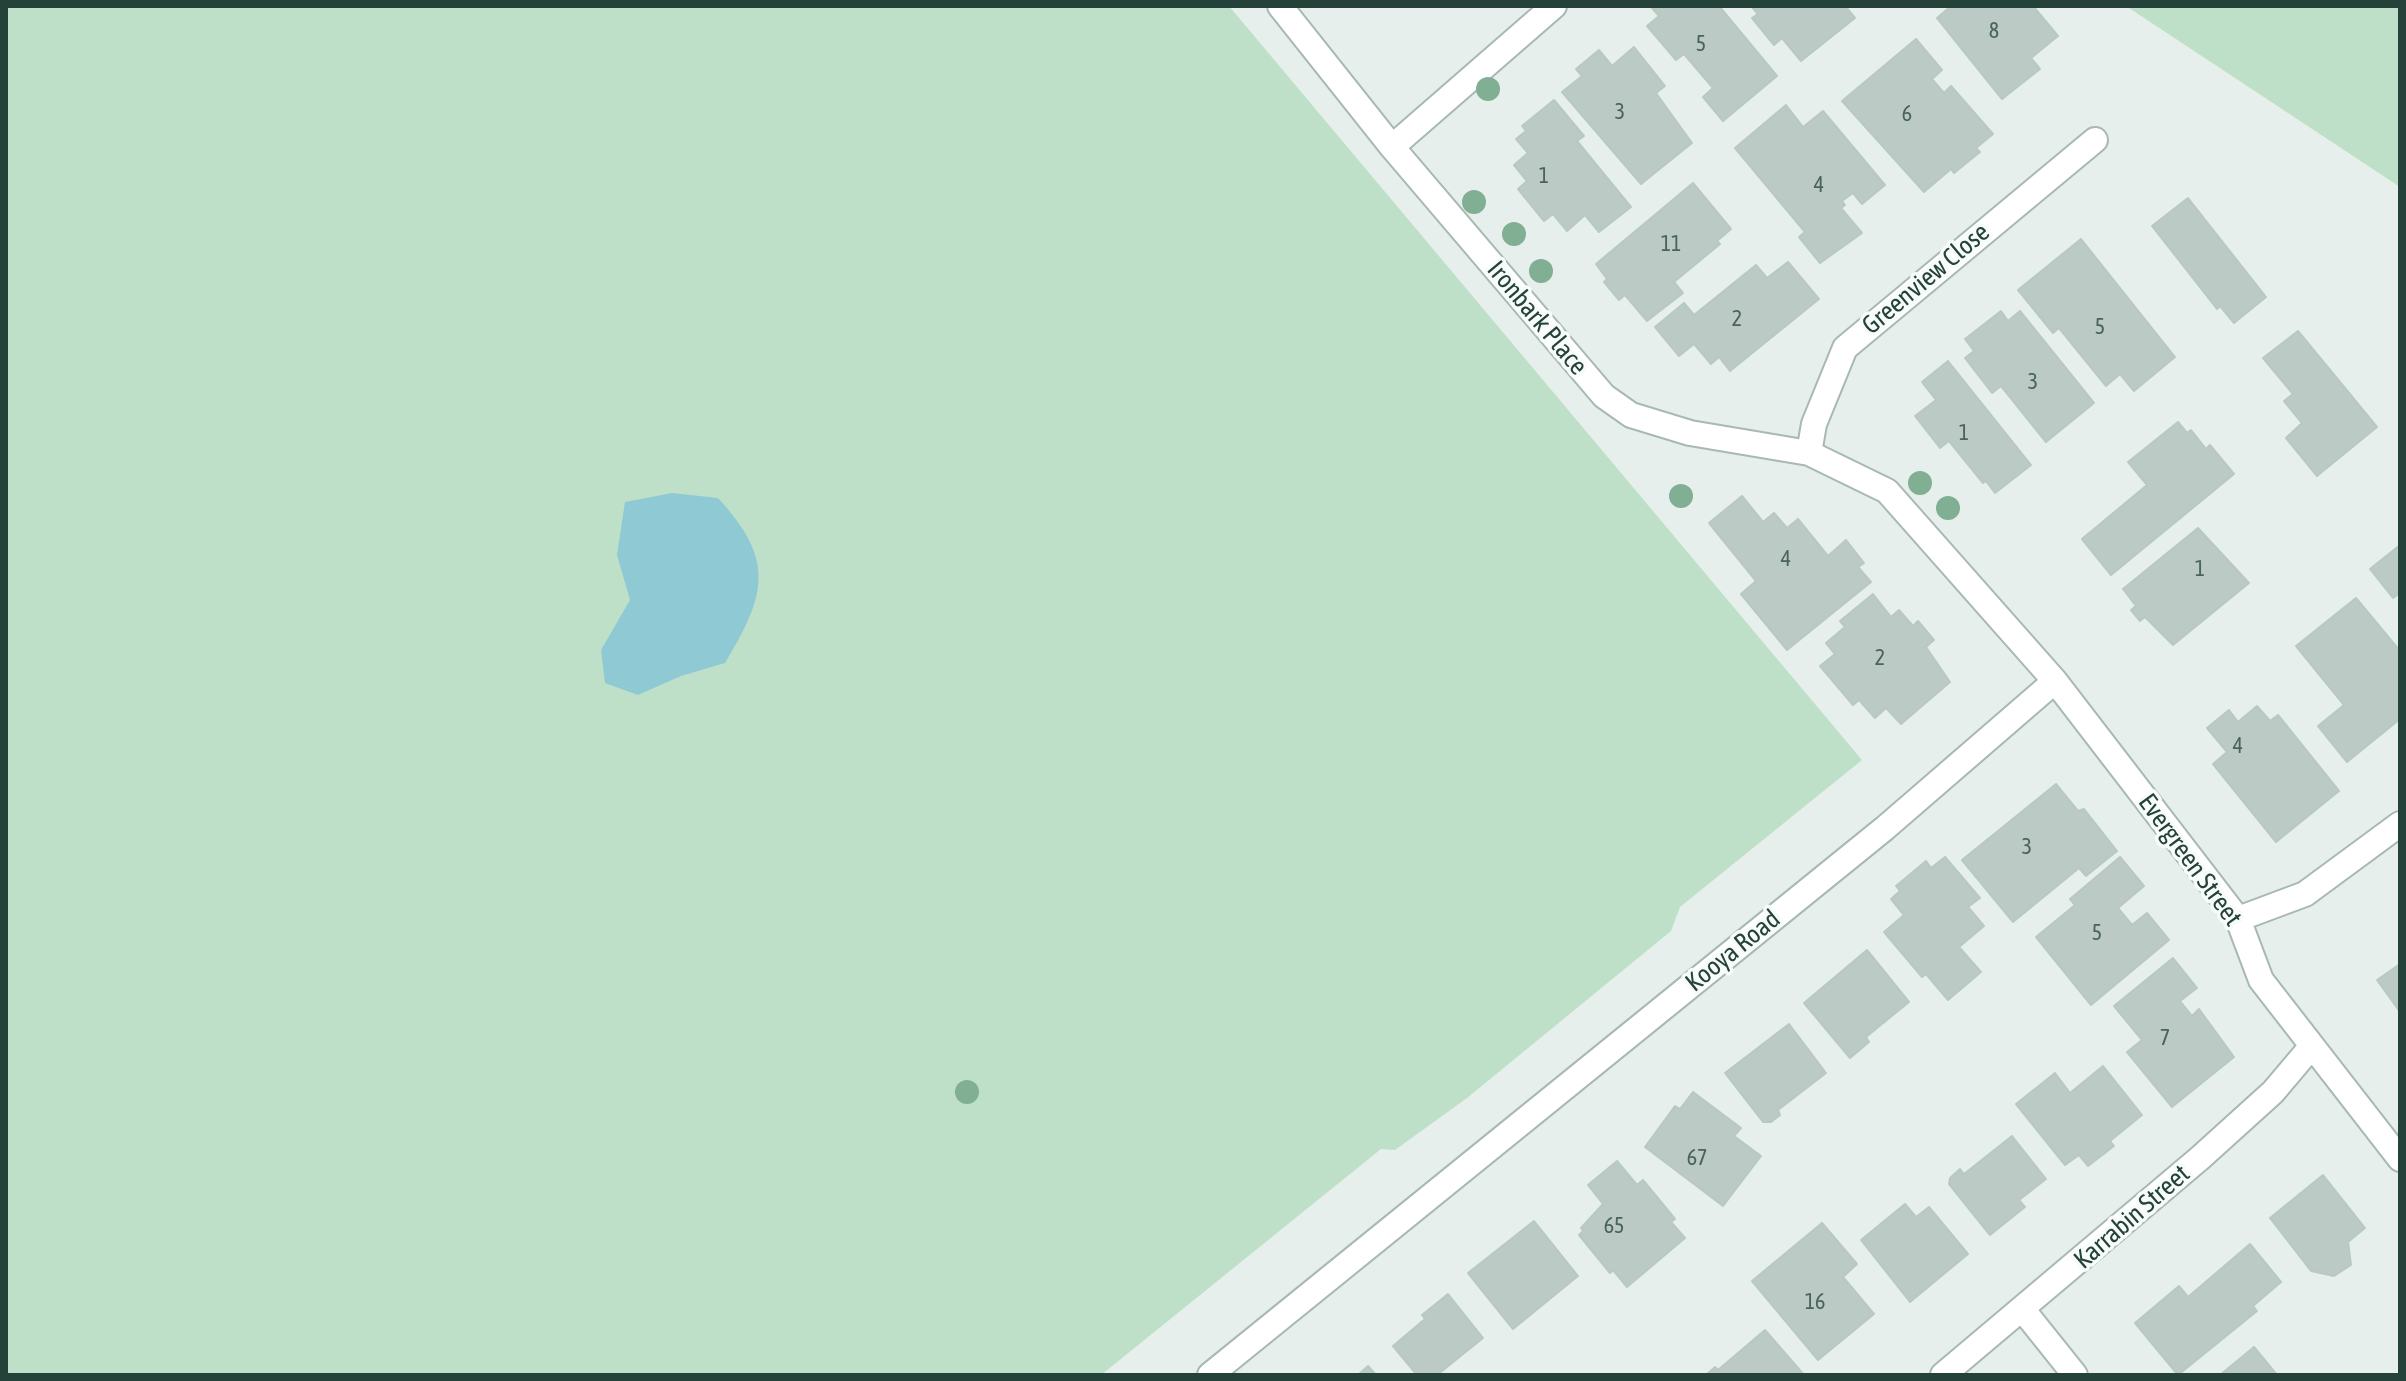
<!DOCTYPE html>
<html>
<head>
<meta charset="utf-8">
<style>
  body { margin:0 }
  #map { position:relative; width:2406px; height:1381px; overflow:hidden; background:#e6efeb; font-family:"Asap Condensed",sans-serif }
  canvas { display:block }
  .frame { position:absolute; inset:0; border:8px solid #24423a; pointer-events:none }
</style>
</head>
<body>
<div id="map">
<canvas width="2406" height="1381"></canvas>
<div class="frame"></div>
</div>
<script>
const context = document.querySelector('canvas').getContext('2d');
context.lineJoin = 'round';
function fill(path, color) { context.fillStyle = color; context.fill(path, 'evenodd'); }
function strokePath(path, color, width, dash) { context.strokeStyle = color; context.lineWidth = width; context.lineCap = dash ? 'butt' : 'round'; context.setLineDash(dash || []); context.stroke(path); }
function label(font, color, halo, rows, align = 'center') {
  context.font = font + ' "Asap Condensed",sans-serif'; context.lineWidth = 7; context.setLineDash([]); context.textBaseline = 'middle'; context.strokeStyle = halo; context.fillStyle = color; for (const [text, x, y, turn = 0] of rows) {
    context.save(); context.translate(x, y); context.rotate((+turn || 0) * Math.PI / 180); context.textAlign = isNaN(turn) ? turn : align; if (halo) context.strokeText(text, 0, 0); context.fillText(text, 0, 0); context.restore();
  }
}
const green = new Path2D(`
  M6,6H1229L1862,760L1680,907L1671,931L1467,1098L1395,1150L1381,1149L1101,1375H6Z
  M2126,6H2400V187Z`);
const water = new Path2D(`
  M672,493L718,498C775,560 767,594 725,663L681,676L638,695L605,683L601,650L630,600L617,555L625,502Z`);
const building = new Path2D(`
  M1654,6H1719L1777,76L1723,121L1703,97L1713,88L1684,54L1676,60L1647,26L1659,16L1652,8Z
  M1751,6H1845L1855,18L1801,61L1782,38L1774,45L1752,18L1758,14Z
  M1951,6H2033L2058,36L2031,58L2040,69L2002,99L1937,18Z
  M1916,39L1942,70L1932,79L1944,93L1951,86L1993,134L1976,148L1980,152L1954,173L1951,169L1924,192L1842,101Z
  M1634,47L1665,86L1656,93L1692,143L1641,184L1562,92L1582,76L1576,69L1599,50L1612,66Z
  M1554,100L1584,136L1577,141L1631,207L1599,232L1585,215L1567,231L1553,214L1544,221L1518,189L1527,181L1514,165L1528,153L1516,139L1526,131L1522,126Z
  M1786,105L1803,127L1823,111L1885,185L1862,204L1853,193L1842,201L1845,205L1841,208L1862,233L1820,263L1799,237L1805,232L1735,148Z
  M1693,183L1731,229L1717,241L1720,244L1674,282L1683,293L1647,321L1625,295L1619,300L1604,282L1607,279L1596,264Z
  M2188,198L2266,297L2234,323L2220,306L2217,309L2152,226Z
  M2081,239L2175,357L2134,391L2120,374L2106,386L2059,328L2053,333L2018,290Z
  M1788,262L1819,299L1730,371L1719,357L1711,364L1694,344L1679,356L1655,327L1684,303L1694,315L1756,265L1767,278Z
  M2001,311L2008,321L2020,311L2094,403L2046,442L2001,386L1992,393L1965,358L1974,351L1965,339Z
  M2298,331L2377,427L2317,476L2286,438L2302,423L2284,401L2293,394L2263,358Z
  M1948,361L2031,465L1995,493L1986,481L1983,483L1949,441L1940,448L1915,416L1936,400L1922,382Z
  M2178,422L2187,433L2191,430L2206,449L2210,445L2234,474L2111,575L2082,539L2147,485L2128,462Z
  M1742,496L1763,522L1774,513L1787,528L1798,519L1828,556L1846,540L1864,563L1858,567L1871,582L1787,650L1741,594L1756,581L1709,523Z
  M2198,528L2249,583L2173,645L2145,617L2140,621L2131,610L2136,606L2123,589Z
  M2400,545V593L2393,598L2370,569Z
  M1873,594L1891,617L1899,610L1913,626L1918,621L1934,640L1926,647L1950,682L1901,724L1886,708L1875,718L1859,700L1853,705L1820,666L1835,654L1826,643L1845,627L1840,621Z
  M2356,598L2400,651V719L2347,762L2318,726L2344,705L2296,646Z
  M2257,706L2270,721L2278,715L2339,791L2276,842L2213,764L2227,752L2207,728L2229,710L2238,722Z
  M2056,784L2078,811L2084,809L2117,851L2086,876L2079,868L2013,922L1962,860Z
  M1945,857L1980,898L1968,907L1984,926L1959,947L1981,972L1948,1000L1926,974L1922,977L1884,932L1904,915L1891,899L1900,891L1896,886L1926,861L1931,868Z
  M2120,857L2144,886L2118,908L2132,925L2147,913L2169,940L2091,1005L2036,937L2075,905L2070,899Z
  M1867,950L1909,1002L1866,1037L1869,1042L1850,1058L1804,1003Z
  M2173,958L2197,988L2180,1001L2192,1016L2199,1009L2234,1057L2172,1107L2127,1052L2142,1040L2114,1006Z
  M2400,964V1012L2377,980Z
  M1789,1024L1826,1073L1778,1110L1780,1115L1771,1122H1763L1725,1073Z
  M2103,1066L2142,1115L2110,1141L2114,1146L2088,1166L2079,1155L2065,1165L2016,1104L2055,1073L2070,1093Z
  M1693,1092L1741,1128L1734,1136L1761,1156L1723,1206L1645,1147L1675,1106L1680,1109Z
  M2012,1136L2046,1179L2019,1200L2025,1207L1990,1235L1949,1184L1950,1178L1960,1169L1964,1174Z
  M1617,1161L1637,1185L1643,1180L1675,1219L1671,1222L1685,1238L1627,1287L1613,1270L1610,1273L1579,1235L1583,1231L1581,1228L1603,1204L1588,1185Z
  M2323,1175L2365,1228L2348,1242L2351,1265L2334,1276L2311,1271L2270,1218Z
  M1905,1204L1916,1217L1929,1207L1968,1254L1910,1302L1861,1240Z
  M1534,1221L1578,1276L1513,1329L1468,1273Z
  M1822,1223L1857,1264L1843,1277L1874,1314L1818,1360L1752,1281Z
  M2250,1244L2281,1282L2253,1306L2257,1311L2178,1375L2135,1323L2179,1286L2188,1297Z
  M1448,1294L1483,1338L1437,1375H1417L1393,1346L1425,1319L1422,1315Z
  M1765,1330L1804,1375H1706L1715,1367L1718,1370Z
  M2254,1347L2277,1375H2220Z
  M1368,1366L1376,1375H1358Z`);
const street = new Path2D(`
  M1392,147L1554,6
  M1809,453L1814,424L1845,348L2095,140
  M2055,681L2238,919L2261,980L2400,1159
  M2238,919L2305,894L2400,824
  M2023,1310L2075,1375
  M1210,1375L1885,828L2055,681L1887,491L1809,453L1690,433L1631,415L1604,396L1392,147L1280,6
  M1943,1375L2200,1158L2273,1092L2311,1047`);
const trees = [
  [1488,89],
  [1474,202],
  [1514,234],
  [1541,271],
  [1920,483],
  [1681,496],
  [1948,508],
  [967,1092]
];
const numberNames = [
  ["8",1994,31],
  ["5",1701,44],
  ["3",1620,112],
  ["6",1907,114],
  ["1",1544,176],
  ["4",1819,185],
  ["11",1671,244],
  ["2",1737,319],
  ["5",2100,327],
  ["3",2033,382],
  ["1",1964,433],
  ["4",1786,559],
  ["1",2200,569],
  ["2",1880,658],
  ["4",2238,746],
  ["3",2027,847],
  ["5",2097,933],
  ["7",2165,1038],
  ["67",1697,1158],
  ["65",1614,1226],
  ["16",1815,1302]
];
const streetNames = [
  ["Greenview Close",1926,279,-40],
  ["Ironbark Place",1537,318,50],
  ["Evergreen Street",2190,860,54],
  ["Kooya Road",1733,951,-39],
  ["Karrabin Street",2132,1217,-41]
];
fill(green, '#bfe0c8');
fill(water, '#8ec9d4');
fill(building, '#bbcac4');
strokePath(building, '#b8c9c2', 2);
strokePath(street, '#a8b8b2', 28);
strokePath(street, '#fff', 24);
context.fillStyle = '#80af93';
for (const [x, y] of trees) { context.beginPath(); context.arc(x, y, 12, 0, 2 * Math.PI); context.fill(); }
label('22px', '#4a645c', null, numberNames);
label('26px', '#24423a', '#f7fbf9', streetNames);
</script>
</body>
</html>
